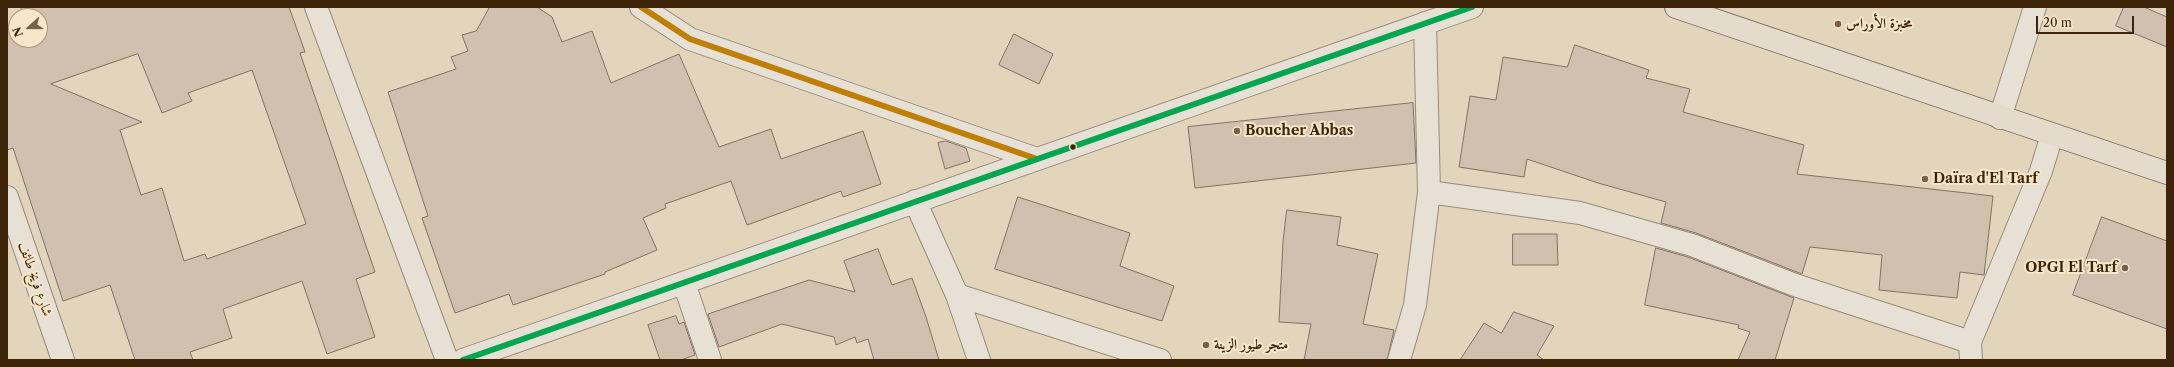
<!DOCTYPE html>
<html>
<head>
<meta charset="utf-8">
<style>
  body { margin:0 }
  #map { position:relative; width:2174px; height:367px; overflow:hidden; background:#e3d5bc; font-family:"Libre Caslon Text",serif }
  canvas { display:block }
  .frame { position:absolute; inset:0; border:8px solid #3e2408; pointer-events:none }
  .north { position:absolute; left:8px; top:8px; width:40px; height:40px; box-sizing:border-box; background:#f7e6c9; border:1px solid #ad987c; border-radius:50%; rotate:249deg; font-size:11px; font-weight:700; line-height:16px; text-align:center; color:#3e2408 }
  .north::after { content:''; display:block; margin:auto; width:14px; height:18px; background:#786247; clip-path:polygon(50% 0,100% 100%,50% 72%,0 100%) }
  .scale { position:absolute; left:2036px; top:16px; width:98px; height:18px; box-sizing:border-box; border:2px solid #3e2408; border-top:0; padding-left:5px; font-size:12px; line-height:14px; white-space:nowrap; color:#3e2408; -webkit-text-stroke:3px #f7e6c9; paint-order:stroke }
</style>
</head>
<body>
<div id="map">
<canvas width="2174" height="367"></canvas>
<div class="frame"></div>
<div class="north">N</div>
<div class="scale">20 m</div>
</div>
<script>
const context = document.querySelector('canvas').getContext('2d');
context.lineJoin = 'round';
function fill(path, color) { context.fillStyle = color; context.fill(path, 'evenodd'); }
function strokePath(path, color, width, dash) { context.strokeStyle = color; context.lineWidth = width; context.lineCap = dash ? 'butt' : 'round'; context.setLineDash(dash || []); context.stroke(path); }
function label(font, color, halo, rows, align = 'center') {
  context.font = font + ' "Libre Caslon Text",Amiri,serif'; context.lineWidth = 4; context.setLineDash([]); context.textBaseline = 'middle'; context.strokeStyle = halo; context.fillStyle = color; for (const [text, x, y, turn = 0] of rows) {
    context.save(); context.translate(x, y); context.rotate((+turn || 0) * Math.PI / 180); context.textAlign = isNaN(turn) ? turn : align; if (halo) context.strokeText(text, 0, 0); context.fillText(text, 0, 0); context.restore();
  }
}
const building = new Path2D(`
  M21,7H289L305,52L300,53L375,272L356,279L375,337L327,354L302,281L223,309L232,338L190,352L193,360H135L110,285L63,301L13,148L7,150V26L16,23V40H40V16H24ZM138,54L162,113L192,101L188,93L252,70L306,224L207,259L205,254L184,261L162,188L141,195L120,130L142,122L51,84Z
  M490,7H537L552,17L562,42L592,31L611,83L679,54L719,147L771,129L781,159L863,131L881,184L843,197L841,191L747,225L731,181L665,204L666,208L643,218L657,250L605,272V274L513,305L509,294L455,313L422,218L428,216L388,92L456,69L451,57L468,51L462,35L476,31Z
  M2124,7H2144L2167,17V47L2116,26Z
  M1014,34L1053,54L1039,84L999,65Z
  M1575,45L1649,70L1646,78L1690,89L1683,112L1804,145L1797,174L1993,196L1984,275L1960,272L1957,298L1879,290L1882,255L1810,247L1802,274L1696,233L1661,223L1666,202L1598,183L1527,159L1524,177L1459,167L1470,96L1496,100L1503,57L1567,67Z
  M1413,103L1416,163L1195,188L1188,127Z
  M946,141L966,148L970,161L945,169L938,143Z
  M1018,197L1130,233L1120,266L1174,286L1162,321L995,269Z
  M1287,210L1341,217L1337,245L1378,254L1363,324L1394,330L1387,360H1304L1311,324L1279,322L1283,242Z
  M2102,217L2167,241V329L2073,295Z
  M1513,234H1557L1558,265H1513Z
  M1656,248L1688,257L1794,298L1775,360H1738L1750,332L1738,328L1739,325L1645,305Z
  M878,249L892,285L912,278L926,317L939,360H874L868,339L857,343L855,337L836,345L834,337L782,324L719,347L708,314L809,280L855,292L844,261Z
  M1514,312L1554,326L1537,355L1544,360H1460L1484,323L1501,333Z
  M676,316L679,324L684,322L695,355L681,360H660L648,325Z`);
const minor = new Path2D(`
  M316,7L447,360
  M641,7L690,39L1037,159
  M2000,118L2035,7
  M1429,192L1580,213L1692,245L1795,285L1970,342
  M7,197L63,360
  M915,201L957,295L979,360
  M684,283L710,360
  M957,295L1160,360
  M463,360L1472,7
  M1399,360L1415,305L1429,192L1425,23
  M1971,360L1970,342L2041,171L2052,135`);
const primary = new Path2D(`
  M1676,7L2167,173`);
const bus1 = new Path2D(`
  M641,7L690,39L1037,159`);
const bus2 = new Path2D(`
  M463,360L1472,7`);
const markers = [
  [1838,24,4,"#786247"],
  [1237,131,4,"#786247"],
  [1073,147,3.5,"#3e2408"],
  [1925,179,4,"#786247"],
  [2125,268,4,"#786247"],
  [1206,345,4,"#786247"]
];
const poiNames = [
  ["مخبزة الأوراس",1846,24],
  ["Boucher Abbas",1245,131],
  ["Daïra d'El Tarf",1933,179],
  ["OPGI El Tarf",2117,268,"right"],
  ["متجر طيور الزينة",1214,345]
];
const streetNames = [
  ["شارع فريخ طائف",35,279,71]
];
fill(building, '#d1bfaf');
strokePath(building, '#7e7363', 1);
strokePath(minor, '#978b7a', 24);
strokePath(primary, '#7e7363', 24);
strokePath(minor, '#e7e0d4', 22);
strokePath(primary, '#e3dbcc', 22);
strokePath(bus1, '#c07f02', 6);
strokePath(bus2, '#00a651', 6);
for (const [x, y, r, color] of markers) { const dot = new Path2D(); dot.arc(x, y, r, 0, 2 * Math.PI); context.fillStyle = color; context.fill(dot); strokePath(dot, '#f7e6c9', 1.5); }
label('bold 14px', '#3e2408', '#f7e6c9', poiNames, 'left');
label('14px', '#3e2408', '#f7e6c9', streetNames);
</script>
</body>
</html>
